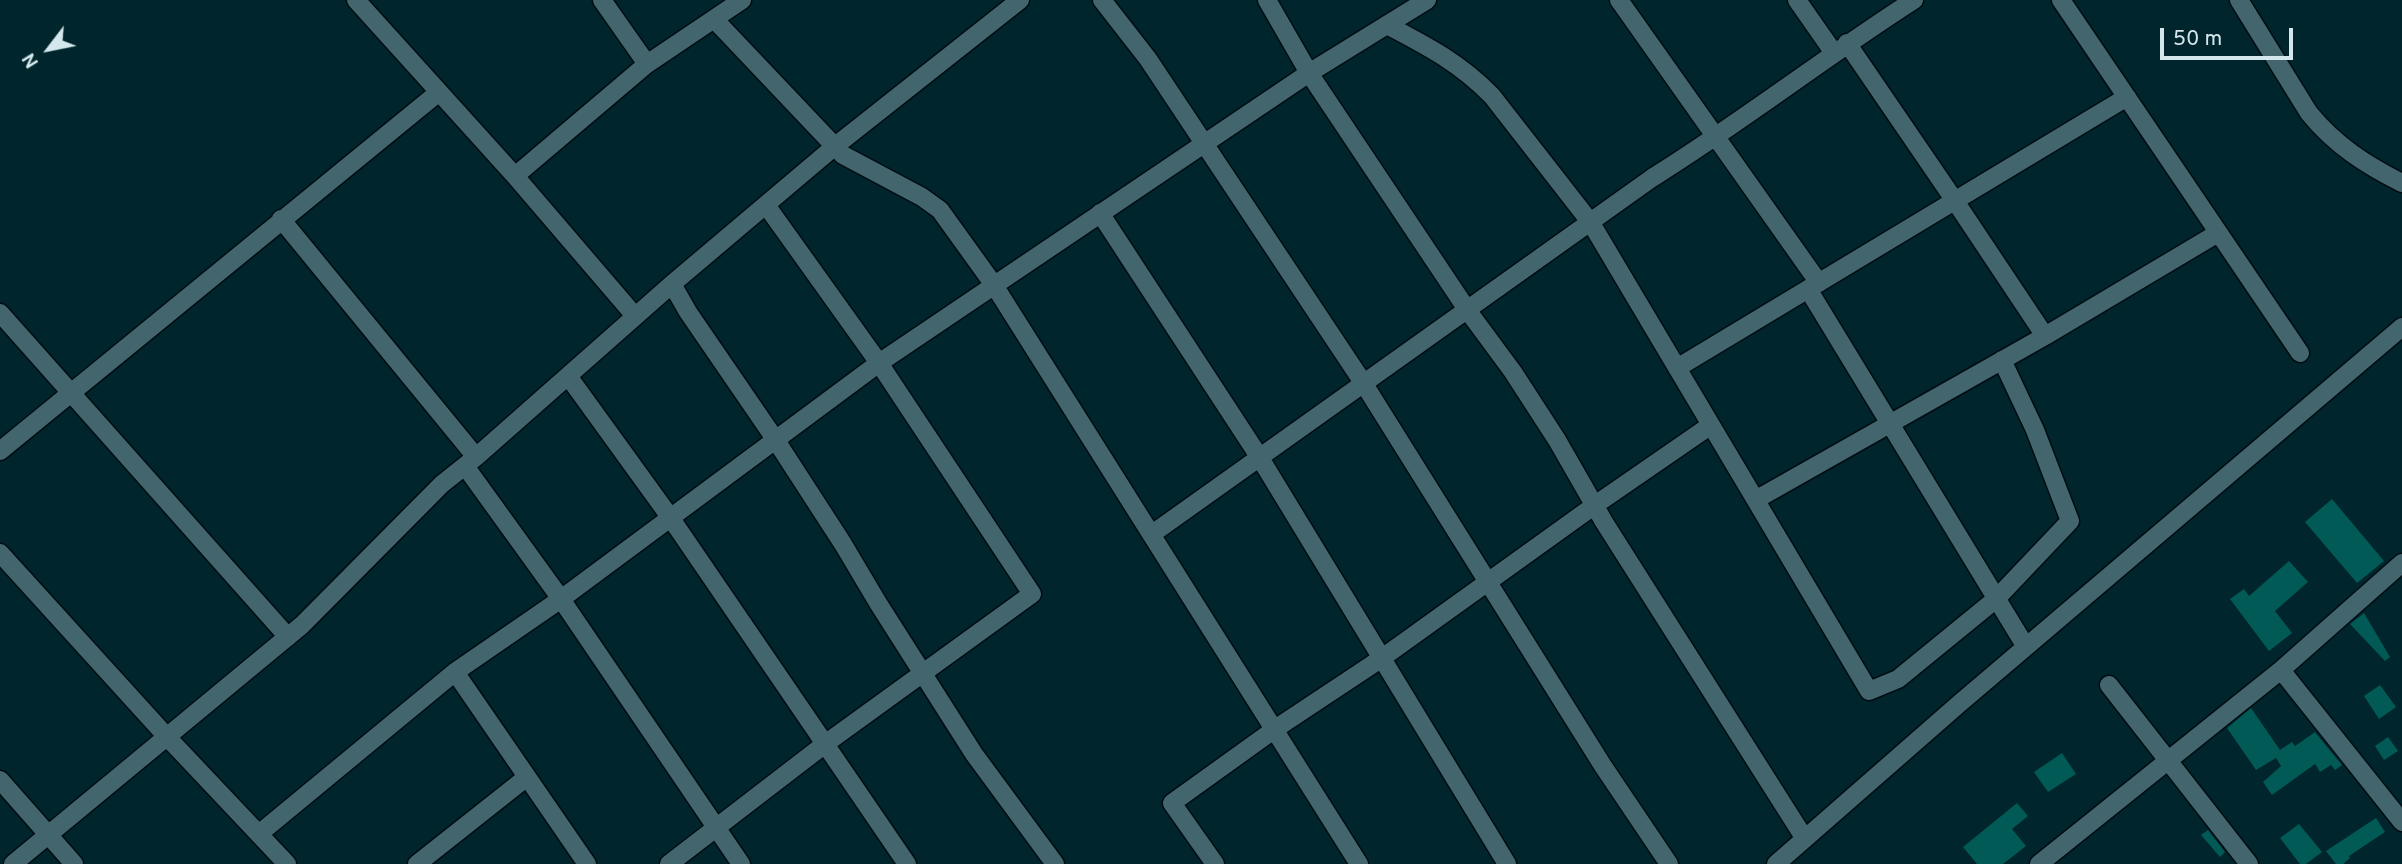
<!DOCTYPE html>
<html>
<head>
<meta charset="utf-8">
<style>
  body { margin:0 }
  #map { position:relative; width:2402px; height:864px; overflow:hidden; background:#00252c; font-family:Overpass,sans-serif }
  canvas { display:block }
  .north { position:absolute; left:14px; top:14px; width:70px; height:70px; -webkit-text-stroke:5px #00252c; paint-order:stroke; rotate:238deg; font-size:19px; font-weight:700; line-height:28px; text-align:center; color:#d4e7ec }
  .north::after { content:''; display:block; margin:auto; width:24px; height:32px; background:#d4e7ec; clip-path:polygon(50% 0,100% 100%,50% 72%,0 100%) }
  .scale { position:absolute; left:2160px; top:28px; width:133px; height:32px; box-sizing:border-box; border:4px solid #d4e7ec; border-top:0; padding-left:9px; font-size:21px; line-height:24px; white-space:nowrap; color:#d4e7ec; -webkit-text-stroke:5px #00252c; paint-order:stroke }
</style>
</head>
<body>
<div id="map">
<canvas width="2402" height="864"></canvas>
<div class="north">N</div>
<div class="scale">50 m</div>
</div>
<script>
const context = document.querySelector('canvas').getContext('2d');
context.lineJoin = 'round';
function fill(path, color) { context.fillStyle = color; context.fill(path, 'evenodd'); }
function strokePath(path, color, width, dash) { context.strokeStyle = color; context.lineWidth = width; context.lineCap = dash ? 'butt' : 'round'; context.setLineDash(dash || []); context.stroke(path); }
const building = new Path2D(`
  M2332,499L2384,561L2357,583L2305,522Z
  M2289,561L2308,582L2275,611L2292,633L2269,651L2230,599L2244,589L2249,596Z
  M2364,613L2390,657L2385,661L2350,624Z
  M2380,685L2396,707L2379,719L2364,696Z
  M2251,708L2280,750L2292,742L2295,746L2315,732L2342,765L2335,770L2331,765L2320,772L2315,764L2272,795L2263,782L2281,766L2276,758L2256,770L2227,728Z
  M2388,737L2398,751L2384,760L2375,746Z
  M2062,753L2076,774L2048,792L2034,772Z
  M2017,803L2028,816L2012,829L2026,846L2003,864H1977L1963,847Z
  M2376,818L2385,832L2349,856L2350,858L2343,864H2336L2326,851Z
  M2299,824L2322,852L2306,864H2300L2280,838Z
  M2208,830L2225,852L2220,857L2201,835Z`);
const minor = new Path2D(`
  M356,0L515,176L635,316
  M602,0L647,64
  M1102,0L1148,59L1364,384L1603,766L1669,864
  M1267,0L1309,73L1468,311L1513,372L1557,440L1604,522L1805,839
  M1619,0L1819,283
  M1797,0L1834,53
  M2061,0L2300,353
  M2239,0L2309,113C2335,145 2366,165 2402,183
  M714,19L843,155L922,197L940,210L994,285L1359,864
  M1387,25C1427,46 1460,63 1492,96L1591,223L1869,691L1898,679L1996,599L2070,521L2035,430L2002,360
  M1847,43L1955,201L2045,336L2218,233
  M515,176L647,64L742,0
  M1100,213L1260,458L1507,864
  M281,219L476,457
  M672,284L688,312L775,439L843,544L878,603L974,754L1055,864
  M1808,289L2026,647
  M0,313L288,637
  M1677,368L2127,97
  M568,376L670,517L907,864
  M0,451L439,92
  M465,466L561,599L741,864
  M1757,499L2045,336
  M1152,534L1652,178C1742,122 1825,57 1914,0
  M0,553L168,738L287,864
  M2281,670L2402,822
  M455,672L587,864
  M2109,685L2249,864
  M0,780L74,864
  M260,833L455,672L561,599L879,363L1309,73L1427,0
  M13,864L302,625L442,484L476,457L672,284L834,147L1020,0
  M417,864L527,777
  M669,864L825,744L1032,594L879,363L766,205
  M1215,864L1172,803L1275,729L1382,658L1595,505L1711,425
  M1776,864L1960,703L2402,327
  M2039,864L2281,670L2402,563`);
fill(building, '#015a55');
strokePath(minor, '#000d12', 21);
strokePath(minor, '#42656e', 18);
</script>
</body>
</html>
